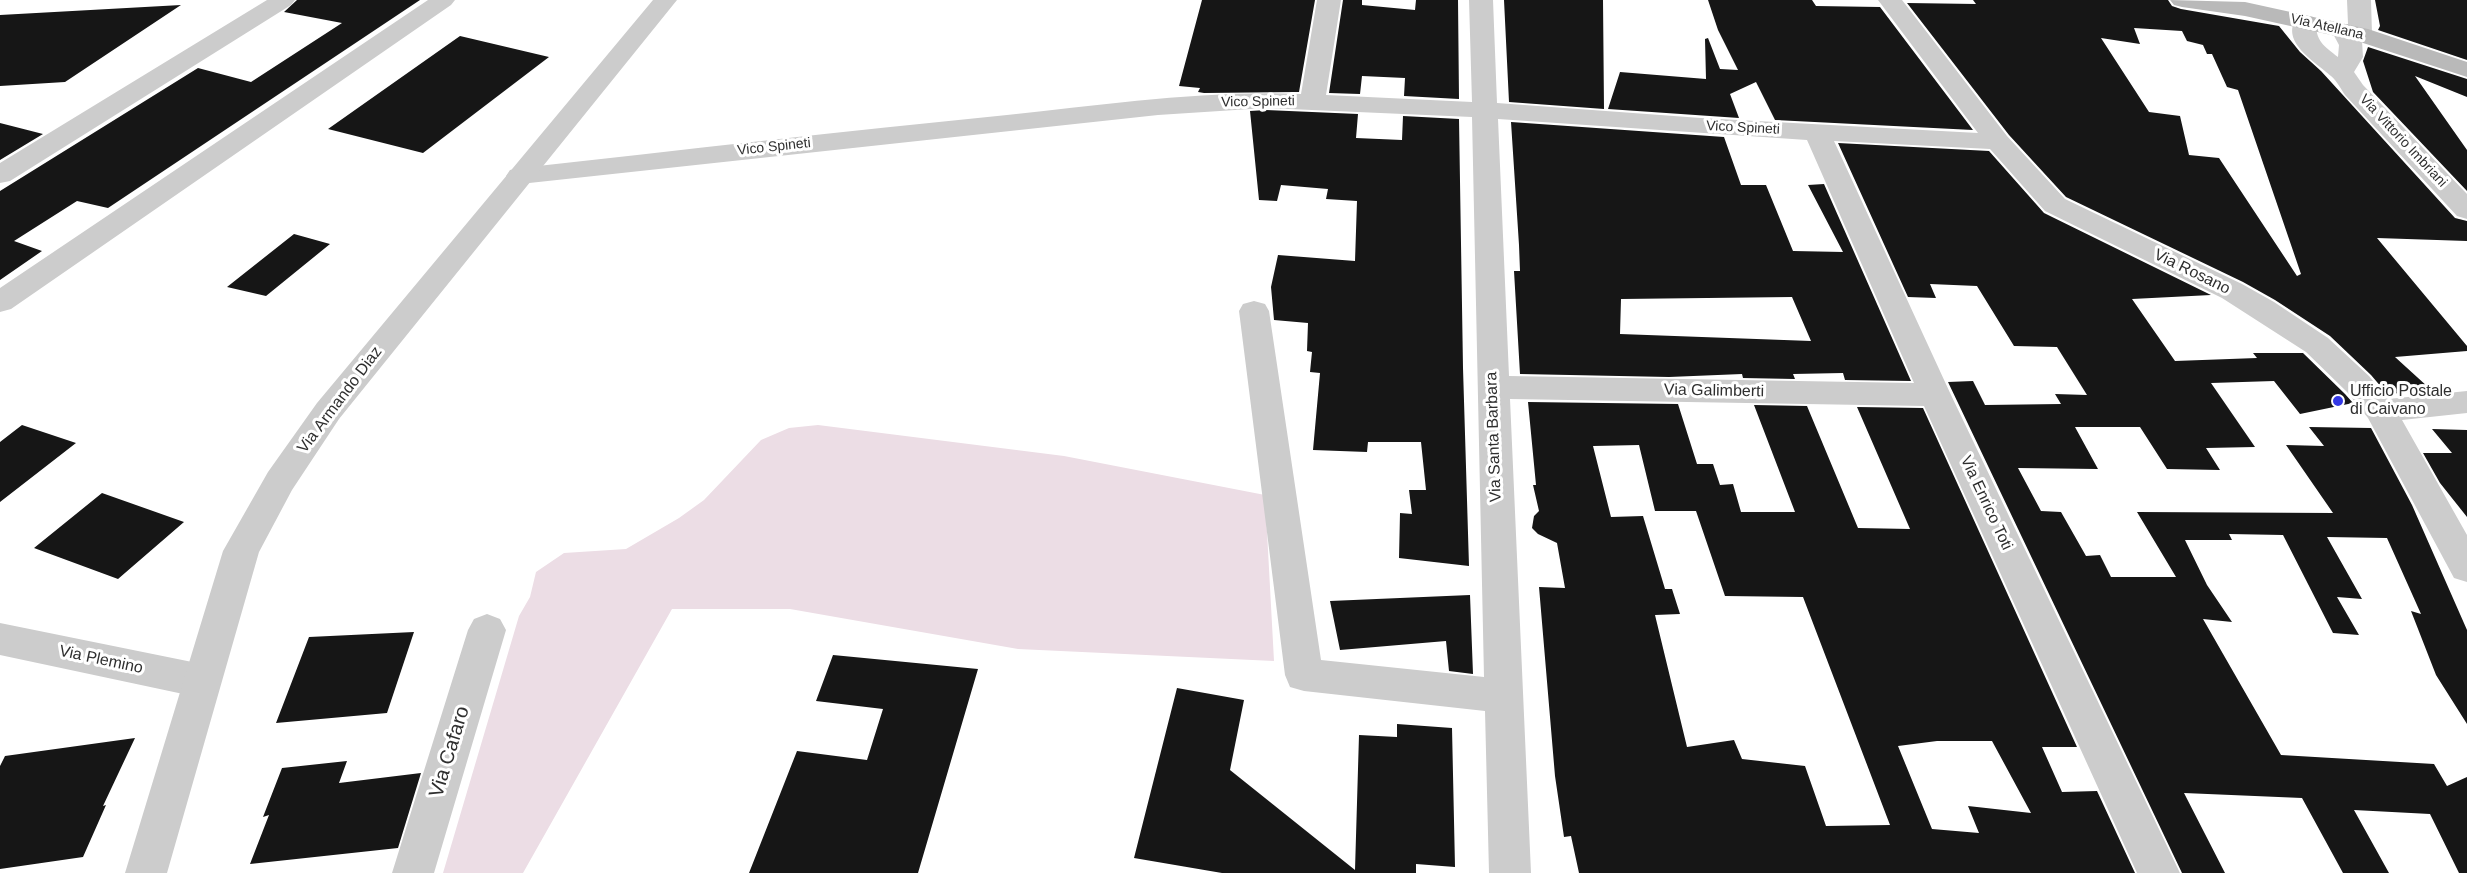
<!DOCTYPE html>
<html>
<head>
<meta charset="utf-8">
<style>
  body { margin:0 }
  canvas { display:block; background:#fff }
</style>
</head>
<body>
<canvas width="2467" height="873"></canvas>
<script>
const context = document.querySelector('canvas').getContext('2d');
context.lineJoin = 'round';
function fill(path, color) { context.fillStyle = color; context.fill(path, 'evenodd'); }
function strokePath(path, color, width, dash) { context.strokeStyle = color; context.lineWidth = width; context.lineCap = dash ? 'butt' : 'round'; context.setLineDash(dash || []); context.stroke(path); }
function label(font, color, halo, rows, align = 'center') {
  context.font = font + ' Arial,sans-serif'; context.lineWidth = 6; context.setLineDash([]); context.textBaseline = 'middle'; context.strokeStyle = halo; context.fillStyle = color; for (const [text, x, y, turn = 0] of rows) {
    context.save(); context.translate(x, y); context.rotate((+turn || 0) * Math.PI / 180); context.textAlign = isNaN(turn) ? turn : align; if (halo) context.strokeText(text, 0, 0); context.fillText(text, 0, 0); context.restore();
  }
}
const green = new Path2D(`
  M818,425L1064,456L1265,495L1274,661L1018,649L790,609H672L523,873H443L519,616L530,597L536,572L564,553L626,549L679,518L704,500L761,440L789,428Z`);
const building = new Path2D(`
  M297,0H420L108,208L77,201L14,241L42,251L0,280V191L198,68L251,82L342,23L284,12Z
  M1202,0H1315L1299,92L1204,93L1198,92L1200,88L1179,86Z
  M1343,0H1362V5L1415,10L1416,0H1458L1459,99L1404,96L1405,78L1362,76L1360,94L1329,93Z
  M1504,0H1603L1604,109L1509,102Z
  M1708,0H1812L1816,6L1880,7L1973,130L1775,120L1756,82L1730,94L1739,118L1608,109L1620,72L1706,79L1705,39L1708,38L1720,69L1738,70L1718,30Z
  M1973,0H2168L2172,6L2181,9L2279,26L2300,52L2321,71L2455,218L2467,221V241L2377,238L2467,346V351L2395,357L2428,387L2388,395L2371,375L2330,336L2275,300L2243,282L2066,197L2009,135L1907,3L1976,4ZM2134,28L2182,31L2187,41L2203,45L2207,54H2212L2227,87L2238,90L2301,274L2297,276L2219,158L2189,155L2180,116L2149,112L2101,38L2140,44Z
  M2375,0H2467V60L2378,30L2380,26Z
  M181,5L65,82L0,86V15Z
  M460,36L549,57L423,153L328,129Z
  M2368,47L2467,79V97L2415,76L2467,150V191L2373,92L2363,61Z
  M1266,110L1358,114L1356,138L1402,140L1403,116L1459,119L1463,368L1469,566L1399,558L1400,513L1412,514L1409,490H1426L1421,442H1368L1367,452L1313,450L1320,373L1310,372L1312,352L1307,351L1308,323L1274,320L1271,287L1278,255L1355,261L1357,201L1326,199L1328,189L1281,185L1277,201L1259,200L1250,111Z
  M1511,122L1724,137L1741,185H1766L1793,251L1843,252L1808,185L1824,184L1911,381L1845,380L1843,373L1793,374L1795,379L1743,378L1742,374L1669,377L1520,374L1514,271H1520L1519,245ZM1792,297L1811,341L1620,334L1621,299Z
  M0,123L43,134L0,160Z
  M1838,143L1989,151L2044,213L2211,295L2132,299L2175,361L2257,358L2253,353H2303L2345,394L2353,403L2300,414L2274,381L2211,383L2255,447L2206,448L2220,470L2167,469L2140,427H2075L2098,469L2018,468L2041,511L2061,512L2086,556L2100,555L2111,577H2176L2137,512L2333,513L2286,445L2324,446L2309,427L2371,428L2412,505L2467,630V724L2436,675L2411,611L2421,614L2387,538L2327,537L2362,599L2337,597L2359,635L2333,633L2283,535L2229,534L2232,540H2185L2207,585L2232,622L2203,619L2281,755L2434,764L2447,786L2467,777V873H2459L2430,814L2354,810L2389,873H2343L2302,798L2184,793L2225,873H2182L1948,382L1973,381L1985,405L2061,404L2055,394L2087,395L2057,347L2014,346L1977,286L1930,284L1936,298L1908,297Z
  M294,234L330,244L266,296L227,287Z
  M1528,402L1678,404L1697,464H1713L1720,485L1733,484L1741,512H1795L1754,405L1807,406L1858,528L1910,529L1857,407L1923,408L2077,747H2042L2062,792L2097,791L2135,873H1579L1571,836L1564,837L1555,776L1539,587L1565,588L1557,543L1538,534L1532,528L1534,516L1539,511L1533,485H1536ZM1639,445L1655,511H1696L1725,596L1803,597L1890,825L1826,826L1805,766L1742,759L1734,740L1687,747L1655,615L1680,614L1672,589H1665L1643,516L1611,517L1593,446ZM1937,741H1992L2031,813L1968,806L1979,833L1932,829L1898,746Z
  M22,425L76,443L0,502V442Z
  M2432,429L2467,430V517L2440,483L2423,453H2452Z
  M102,493L184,522L118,579L34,548Z
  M1470,595L1473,674L1449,671L1446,641L1340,650L1330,601Z
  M414,632L387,713L276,723L309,637Z
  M833,655L978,669L918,873H749L797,751L867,760L883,709L816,701Z
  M1177,688L1244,700L1230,770L1355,870L1359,735L1397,737V724L1452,728L1455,867L1416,864V873H1222L1134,858Z
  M135,738L103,806L106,805L83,857L0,869V766L5,756Z
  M347,761L339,783L421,773L398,848L250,864L269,815L263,817L282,768Z`);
const minor = new Path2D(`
  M267,0H295L291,5L10,181L0,183V163Z
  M428,0H455L451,5L11,309L0,312V288Z
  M1317,0H1341L1326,95L1472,102L1469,0H1493L1497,103L1701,118L1978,133L1878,0H1902L2007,136L2065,199L2242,284L2274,302L2328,338L2369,376L2388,399L2467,391V413L2402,420L2467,535V582L2454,578L2368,418L2347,392L2306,352L2222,298L2045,211L1990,149L1834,141L1951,395L2180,873H2137L1924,406L1510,399L1531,873H1489L1485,711L1304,691L1290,687L1285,675L1239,311L1243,304L1254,301L1265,304L1269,311L1321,660L1484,677L1472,117L1266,108L1158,115L520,184L510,182L506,176L510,170L520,168C682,150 845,131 1007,115C1104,105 1203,90 1301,94ZM1498,119L1807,140L1914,383L1509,376Z
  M2347,0H2371L2372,34L2368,39L2362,41L2363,57L2354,72L2363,85L2467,194V219L2457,216L2345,95C2341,89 2337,81 2331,76C2316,62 2279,42 2297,17L2305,15L2313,17L2317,22C2314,40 2325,47 2338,57L2339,45L2331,30L2335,25L2348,24Z
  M487,614L500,619L506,630L434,873H392L468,630L474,619Z
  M0,623L202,664L216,669L221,681L216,693L202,698L0,655Z`);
const tertiary = new Path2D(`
  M653,0H677L339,419L292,490L259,552L167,873H125L223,551L268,472L317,403Z`);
const secondary = new Path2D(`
  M2170,0L2245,2L2368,29L2467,62V77L2354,40L2245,16L2182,7L2174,5Z`);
const markers = [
  [2338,401,6,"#3338e5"]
];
const farStreetnames = [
  ["Via Atellana",2327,27,13],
  ["Vico Spineti",1258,102,-1],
  ["Vico Spineti",1743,128,3],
  ["Via Vittorio Imbriani",2403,141,47],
  ["Vico Spineti",774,147,-6]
];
const streetNames = [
  ["Via Rosano",2192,272,26],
  ["Via Galimberti",1714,391,1],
  ["Via Armando Diaz",340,400,-53],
  ["Via Santa Barbara",1494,437,-92],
  ["Via Enrico Toti",1986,503,65],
  ["Via Plemino",101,660,12]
];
const poiNames = [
  ["Ufficio Postale",2350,392],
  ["di Caivano",2350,410]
];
const nearStreetnames = [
  ["Via Cafaro",450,752,-73]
];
fill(green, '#ecdde5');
fill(building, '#161616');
fill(minor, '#ccc');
fill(tertiary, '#ccc');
fill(secondary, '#b9b9b9');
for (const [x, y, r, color] of markers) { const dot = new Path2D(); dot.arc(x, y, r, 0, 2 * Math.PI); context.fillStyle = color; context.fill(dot); strokePath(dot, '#fff', 2); }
label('14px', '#2f2f2f', '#fff', farStreetnames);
label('16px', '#2f2f2f', '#fff', streetNames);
label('16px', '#2f2f2f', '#fff', poiNames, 'left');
label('20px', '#2f2f2f', '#fff', nearStreetnames);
</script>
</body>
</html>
